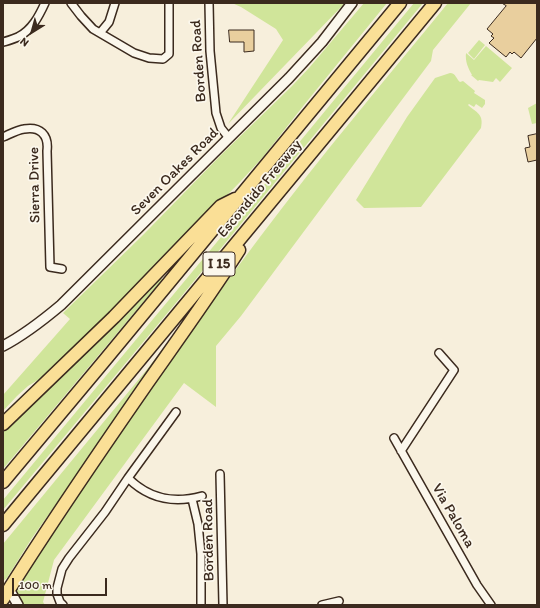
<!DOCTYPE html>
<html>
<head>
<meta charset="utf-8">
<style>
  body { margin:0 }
  #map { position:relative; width:540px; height:608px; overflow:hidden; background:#f7efdc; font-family:Itim,sans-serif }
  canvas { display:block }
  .frame { position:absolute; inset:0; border:4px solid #3b2a1e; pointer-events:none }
  .north { position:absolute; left:12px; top:12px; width:40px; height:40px; -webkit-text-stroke:3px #fbf7ec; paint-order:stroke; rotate:217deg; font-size:11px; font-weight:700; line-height:16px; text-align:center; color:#3b2a1e }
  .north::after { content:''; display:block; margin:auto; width:14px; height:18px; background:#3b2a1e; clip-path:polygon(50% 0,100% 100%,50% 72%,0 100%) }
  .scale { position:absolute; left:12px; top:578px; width:95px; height:18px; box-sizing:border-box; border:2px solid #3b2a1e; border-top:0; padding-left:5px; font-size:12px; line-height:14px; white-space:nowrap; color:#3b2a1e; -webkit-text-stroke:3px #fbf7ec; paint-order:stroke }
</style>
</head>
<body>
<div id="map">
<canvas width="540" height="608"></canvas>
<div class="frame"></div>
<div class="north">N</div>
<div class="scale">100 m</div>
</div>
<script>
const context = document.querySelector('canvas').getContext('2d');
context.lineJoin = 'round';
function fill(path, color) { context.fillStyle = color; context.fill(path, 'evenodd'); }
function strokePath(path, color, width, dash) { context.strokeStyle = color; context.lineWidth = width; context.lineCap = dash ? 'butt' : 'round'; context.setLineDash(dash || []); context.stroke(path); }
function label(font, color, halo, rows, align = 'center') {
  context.font = font + ' Itim,sans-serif'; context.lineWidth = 3.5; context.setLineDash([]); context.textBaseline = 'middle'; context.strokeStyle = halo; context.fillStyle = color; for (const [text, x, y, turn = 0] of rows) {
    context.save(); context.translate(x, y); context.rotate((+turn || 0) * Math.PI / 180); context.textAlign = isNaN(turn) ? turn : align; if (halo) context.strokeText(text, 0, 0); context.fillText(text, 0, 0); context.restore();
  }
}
const green = new Path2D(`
  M232,3H345L228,124L283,40L276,29L241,7Z
  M364,3H387L304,105L263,157L240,182L147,277L48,374L28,386L17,396L3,411V395L70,319L63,313L144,234L221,155L292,86L309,68Z
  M414,3H423L180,298L3,510V500L241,213Z
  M448,3H471L433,50L431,61L395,109L241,316L216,346V407L184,383L54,560L43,602L45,605H23C18,600 16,596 17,589C95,469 174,350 260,237C320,157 385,80 448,3Z
  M479,40L485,45L474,59L468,53Z
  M486,46L512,68L500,82L496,78L493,82L479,80L478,81L471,75H472C468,68 465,61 466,53L474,60Z
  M450,73C456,73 456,79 460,82L463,81L475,91L474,93L485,100V104L482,108L476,104L474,107L469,104L468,105C477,113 484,114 481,128L421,207L364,208L356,200L407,117L435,78Z
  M537,103V123L532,124L528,108Z
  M159,276L162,279L161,281L3,469V432Z
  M171,339H173L32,538L7,578L3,581V544L144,373Z`);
const building = new Path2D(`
  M502,3H537V38L521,58L514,52L512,54L510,52L506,57L489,43L494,38L491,36L493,34L487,29L506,6Z
  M229,30H254V51L244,52V42H230Z
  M537,134V160L528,162L525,148L530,147L528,136Z`);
const street = new Path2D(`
  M71,3L81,16L93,29L134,53L149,58L163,59L169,54V3
  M209,3L210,51L216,113L221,128L229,138
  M100,33L109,22L115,3
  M3,42C8,41 13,39 18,37C32,30 39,16 45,3
  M3,137C10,134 17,130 24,129C40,126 49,135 47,151L50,267L62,269
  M394,438L477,585L491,605
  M401,451L454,370L439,353
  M220,474L223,605
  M128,478C149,499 173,504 202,496
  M192,499L198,524L201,554V605
  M63,605L60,602L57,594V588L62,569L69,558L105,512L128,478L176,412
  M322,605L339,601`);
const secondary = new Path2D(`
  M3,346C24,335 42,321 61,305L289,78L322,42L352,3
  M9,589L18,605`);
const highway = new Path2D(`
  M3,424L114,317L221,206L235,199
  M3,482L105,360L400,3
  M3,525L345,112L435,3
  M3,599C49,525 98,454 148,382C179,338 210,295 239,250`);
const shields = [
  [219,264,32]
];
const shieldNames = [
  ["I 15",219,264]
];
const streetNames = [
  ["Borden Road",199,61,-94],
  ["Seven Oakes Road",175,172,-45],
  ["Sierra Drive",35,185,-91],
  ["Escondido Freeway",260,189,-50],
  ["Via Paloma",453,516,60],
  ["Borden Road",209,540,-91]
];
fill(green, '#d0e59a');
fill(building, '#e9cf9e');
strokePath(building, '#3b2a1e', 1);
strokePath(street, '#3b2a1e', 10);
strokePath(secondary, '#3b2a1e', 12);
strokePath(highway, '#3b2a1e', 15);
strokePath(street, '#fbf7ec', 7);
strokePath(secondary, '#fbf7ec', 9);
strokePath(highway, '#fadf96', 12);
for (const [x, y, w] of shields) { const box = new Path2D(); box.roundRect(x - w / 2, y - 12, w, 24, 3); context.fillStyle = '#fbf7ec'; context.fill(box); strokePath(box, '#3b2a1e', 1); }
label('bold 14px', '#3b2a1e', null, shieldNames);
label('15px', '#3b2a1e', '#fbf7ec', streetNames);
</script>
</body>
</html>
